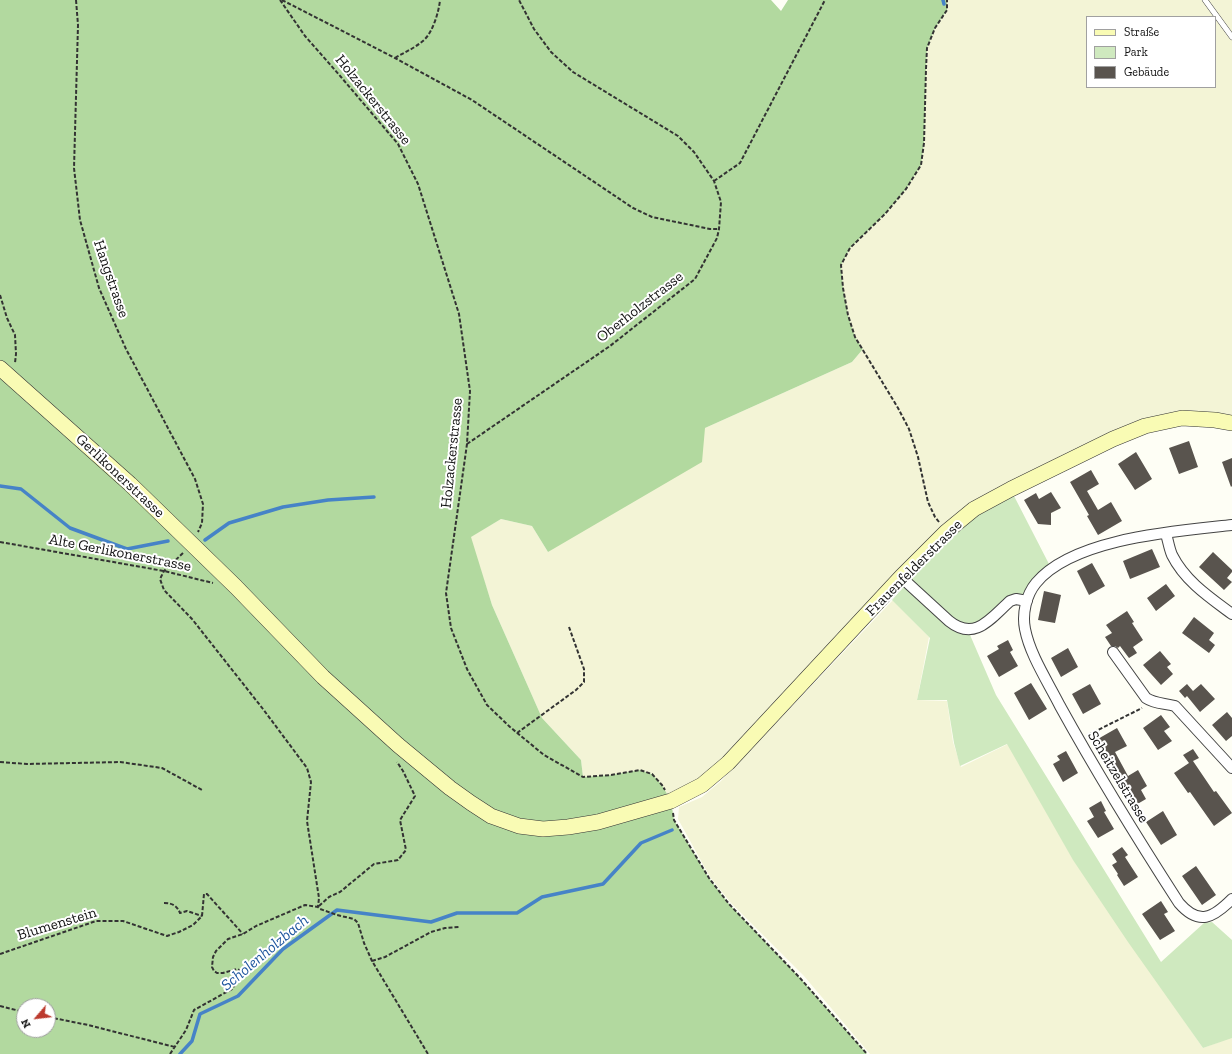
<!DOCTYPE html>
<html>
<head>
<meta charset="utf-8">
<style>
  body { margin:0 }
  #map { position:relative; width:1232px; height:1054px; overflow:hidden; background:#fefef5; font-family:"Zilla Slab",serif }
  canvas { display:block }
  .legend { position:absolute; left:1086px; top:16px; width:130px; height:72px; box-sizing:border-box; background:#fff; border:1px solid #a0a0a0; margin:0; padding:5px 7px; list-style:none; font-size:12px; color:#111 }
  .legend li { display:flex; align-items:center; gap:8px; height:20px }
  .legend b { width:20px; border:1px solid #a0a0a0 }
  .north { position:absolute; left:16px; top:998px; width:40px; height:40px; box-sizing:border-box; background:#fff; border:1px solid #a0a0a0; border-radius:50%; rotate:242deg; font-size:11px; font-weight:700; line-height:16px; text-align:center; color:#111 }
  .north::after { content:''; display:block; margin:auto; width:14px; height:18px; background:#bc3a2e; clip-path:polygon(50% 0,100% 100%,50% 72%,0 100%) }
</style>
</head>
<body>
<div id="map">
<canvas width="1232" height="1054"></canvas>
<ul class="legend">
<li><b style="height:5px;background:#f9fbb4"></b>Straße</li>
<li><b style="height:11px;background:#cfe9bf"></b>Park</li>
<li><b style="height:11px;background:#59544e"></b>Gebäude</li>
</ul>
<div class="north">N</div>
</div>
<script>
const context = document.querySelector('canvas').getContext('2d');
context.lineJoin = 'round';
function fill(path, color) { context.fillStyle = color; context.fill(path, 'evenodd'); }
function strokePath(path, color, width, dash) { context.strokeStyle = color; context.lineWidth = width; context.lineCap = dash ? 'butt' : 'round'; context.setLineDash(dash || []); context.stroke(path); }
function label(font, color, halo, rows, align = 'center') {
  context.font = font + ' "Zilla Slab",serif'; context.lineWidth = 4; context.setLineDash([]); context.textBaseline = 'middle'; context.strokeStyle = halo; context.fillStyle = color; for (const [text, x, y, turn = 0] of rows) {
    context.save(); context.translate(x, y); context.rotate((+turn || 0) * Math.PI / 180); context.textAlign = isNaN(turn) ? turn : align; if (halo) context.strokeText(text, 0, 0); context.fillText(text, 0, 0); context.restore();
  }
}
const farmland = new Path2D(`
  M947,0H1232V423L1145,426L974,509L728,763L671,801L662,785L652,774L640,770L611,775L583,777L581,760L542,718L492,605L470,537L501,519L532,526L548,552L705,428L852,362L863,349L855,337L848,315L843,288L841,265L850,248L885,214L906,189L921,165L924,143L926,69L927,48L935,28L947,11ZM1087,17H1215V87H1087Z
  M893,600L929,637L917,700L947,701L953,742L961,767L1008,744L1073,859L1203,1048L1232,1037V1054H870L804,976L731,903L710,877L678,819L679,807L702,797L721,781Z`);
const green = new Path2D(`
  M1014,496L1049,564L1033,578L1023,595H1009L981,624L967,628L996,695L1161,962L1204,923L1212,922L1232,940V1038L1203,1048L1128,942L1073,860L1007,744L960,766L954,743L947,700H917L930,638L892,600L931,556L977,515Z`);
const forest = new Path2D(`
  M0,0H771L781,11L788,0H947V10L935,28L927,48L926,69L924,143L921,165L906,189L885,214L850,248L841,265L843,288L848,315L855,337L863,349L852,362L705,428L702,462L548,552L532,526L501,519L471,537L492,605L542,718L581,760L583,777L611,775L640,770L652,774L662,785L671,801L674,820L709,878L729,904L800,978L867,1054H0ZM24,1006H48V1030H24Z`);
const stream = new Path2D(`
  M943,0L944,4
  M0,486L21,489L70,528L127,549L168,541
  M205,540L229,523L283,507L328,500L374,497
  M180,1054L192,1041L200,1014L238,996L283,949L337,910L431,922L457,913H517L542,897L603,884L641,843L672,830`);
const building = new Path2D(`
  M1189,441L1198,467L1179,474L1169,448Z
  M1136,452L1152,479L1135,490L1118,464Z
  M1232,458V486L1231,487L1222,462Z
  M1091,470L1099,484L1087,491L1098,510L1111,502L1122,521L1098,535L1087,516L1089,515L1070,482Z
  M1051,492L1061,508L1051,513V525L1038,524L1024,500L1036,493L1039,499Z
  M1152,549L1160,567L1130,579L1123,561Z
  M1213,552L1232,570V572L1227,578L1232,582L1224,590L1199,567Z
  M1092,563L1105,586L1089,595L1077,571Z
  M1166,584L1175,596L1156,611L1147,598Z
  M1044,591L1061,595L1055,623L1038,620Z
  M1127,611L1134,622L1132,623L1143,640L1133,647L1137,653L1129,658L1120,646L1118,648L1115,646H1111L1105,637L1112,633L1106,625Z
  M1194,617L1214,633L1209,640L1215,645L1209,653L1182,633Z
  M1008,640L1013,650L1010,652L1018,666L999,677L987,656L999,649L997,646Z
  M1068,648L1078,667L1061,677L1051,658Z
  M1160,651L1171,664L1167,667L1173,674L1161,685L1143,665Z
  M1031,683L1047,709L1029,720L1014,693Z
  M1090,684L1101,704L1083,714L1072,694Z
  M1187,684L1193,691L1201,684L1215,699L1200,712L1187,696L1185,698L1179,691Z
  M1227,712L1232,718V736L1226,741L1212,725Z
  M1161,715L1170,727L1164,731L1172,741L1158,750L1143,728Z
  M1117,728L1127,746L1115,752L1128,776L1138,770L1147,786L1141,790L1146,799L1134,806L1096,740Z
  M1193,749L1199,758L1193,761L1214,792L1216,791L1232,813L1214,826L1190,792L1188,793L1174,773L1189,763L1183,755Z
  M1066,751L1078,773L1063,782L1053,764L1060,760L1057,756Z
  M1101,801L1106,811L1104,812L1114,829L1098,838L1087,821L1094,817L1089,808Z
  M1163,811L1177,835L1161,845L1146,822Z
  M1122,847L1128,855L1125,857L1138,877L1124,886L1117,875L1118,874L1112,865L1117,862L1112,854Z
  M1196,866L1216,895L1202,905L1182,876Z
  M1161,901L1168,912L1164,914L1175,931L1160,940L1142,914Z`);
const path = new Path2D(`
  M76,0L78,25L74,168L80,220L99,288L126,349L195,479L203,504L202,523L198,532
  M280,0L305,36L341,77L398,144L418,184L459,314L470,391L467,444L446,593L451,628L467,669L487,705L510,727L544,755L583,777L611,775L640,770L652,774L662,785L665,790
  M282,0L395,58L472,100L633,208L652,217L710,229H719
  M395,58C405,52 415,48 424,40C433,32 439,11 440,0
  M714,181L740,163L825,0
  M0,295L7,318L15,335L16,354L15,363
  M467,444L610,346L695,279L717,238L719,229L721,202L714,181L694,152L678,136L573,72L551,52L534,29L519,0
  M939,522L935,517L928,502L918,457L909,429L898,408L855,337L848,315L843,288L841,265L850,248L885,214L906,189L921,165L924,143L926,69L927,48L935,28L947,10V0
  M0,542L164,571L213,583
  M183,553L164,571L160,579L164,590L192,619L263,709L307,768L311,782L307,821L319,898L318,907
  M517,733L576,690L584,682V669L569,627
  M1088,735L1142,708
  M0,762L27,764L120,762L162,768L202,790
  M673,813L674,820L709,878L729,904L800,978L867,1054
  M164,903C173,903 177,906 180,913L187,911L202,916
  M319,906L329,897L340,892L374,864L398,860L406,850L400,820L415,796L403,771L397,762
  M0,954L96,921H123L167,936L179,932L193,925L202,916L204,894H207L243,934
  M372,961L385,957L431,932L445,928L460,927
  M0,1006L24,1012
  M48,1017L88,1025L155,1042L175,1047
  M170,1054L186,1030L194,1010L232,989L241,976V971L237,969L223,973H217L214,971L212,967L213,957L216,951L228,939L243,934L256,926L305,905L318,907L320,909L337,915L354,919L358,923L364,943L372,961L428,1054`);
const lane = new Path2D(`
  M1205,0L1232,37`);
const street = new Path2D(`
  M1232,525C1177,531 1073,538 1036,583C1026,595 1022,614 1025,629C1030,655 1048,682 1060,706C1097,773 1137,838 1179,903C1199,926 1213,918 1232,899
  M1166,534C1168,540 1169,548 1172,555C1185,581 1209,597 1232,614
  M901,577L949,621C975,642 991,618 1010,601L1016,599L1027,601
  M1113,652L1146,698C1155,704 1164,703 1175,706L1232,768`);
const secondary = new Path2D(`
  M0,368L130,484L236,587L323,677L398,745L450,788L471,803L491,816L519,826L543,829L568,827L598,822L671,801L702,785L728,763L901,577L946,532L974,509L1011,489L1113,439L1145,426L1182,418L1215,420L1232,423`);
const streetNames = [
  ["Holzackerstrasse",373,100,51],
  ["Hangstrasse",111,279,71],
  ["Oberholzstrasse",640,307,-38],
  ["Holzackerstrasse",452,453,-84],
  ["Gerlikonerstrasse",120,476,43],
  ["Alte Gerlikonerstrasse",120,553,11],
  ["Frauenfelderstrasse",914,568,-45],
  ["Scheitzelstrasse",1118,777,59],
  ["Blumenstein",57,924,-17]
];
const waterNames = [
  ["Scholenholzbach",265,953,-40]
];
fill(farmland, '#f3f4d6');
fill(green, '#cfe9bf');
fill(forest, '#b2d99f');
strokePath(stream, '#4683c7', 3.5);
fill(building, '#59544e');
strokePath(lane, '#444', 6);
strokePath(street, '#444', 12);
strokePath(secondary, '#333', 16);
strokePath(path, '#333', 2, [4, 2]);
strokePath(lane, '#fff', 5);
strokePath(street, '#fff', 10);
strokePath(secondary, '#f9fbb4', 15);
label('15px', '#111', '#fff', streetNames);
label('italic 16px', '#1e569e', '#fff', waterNames);
</script>
</body>
</html>
